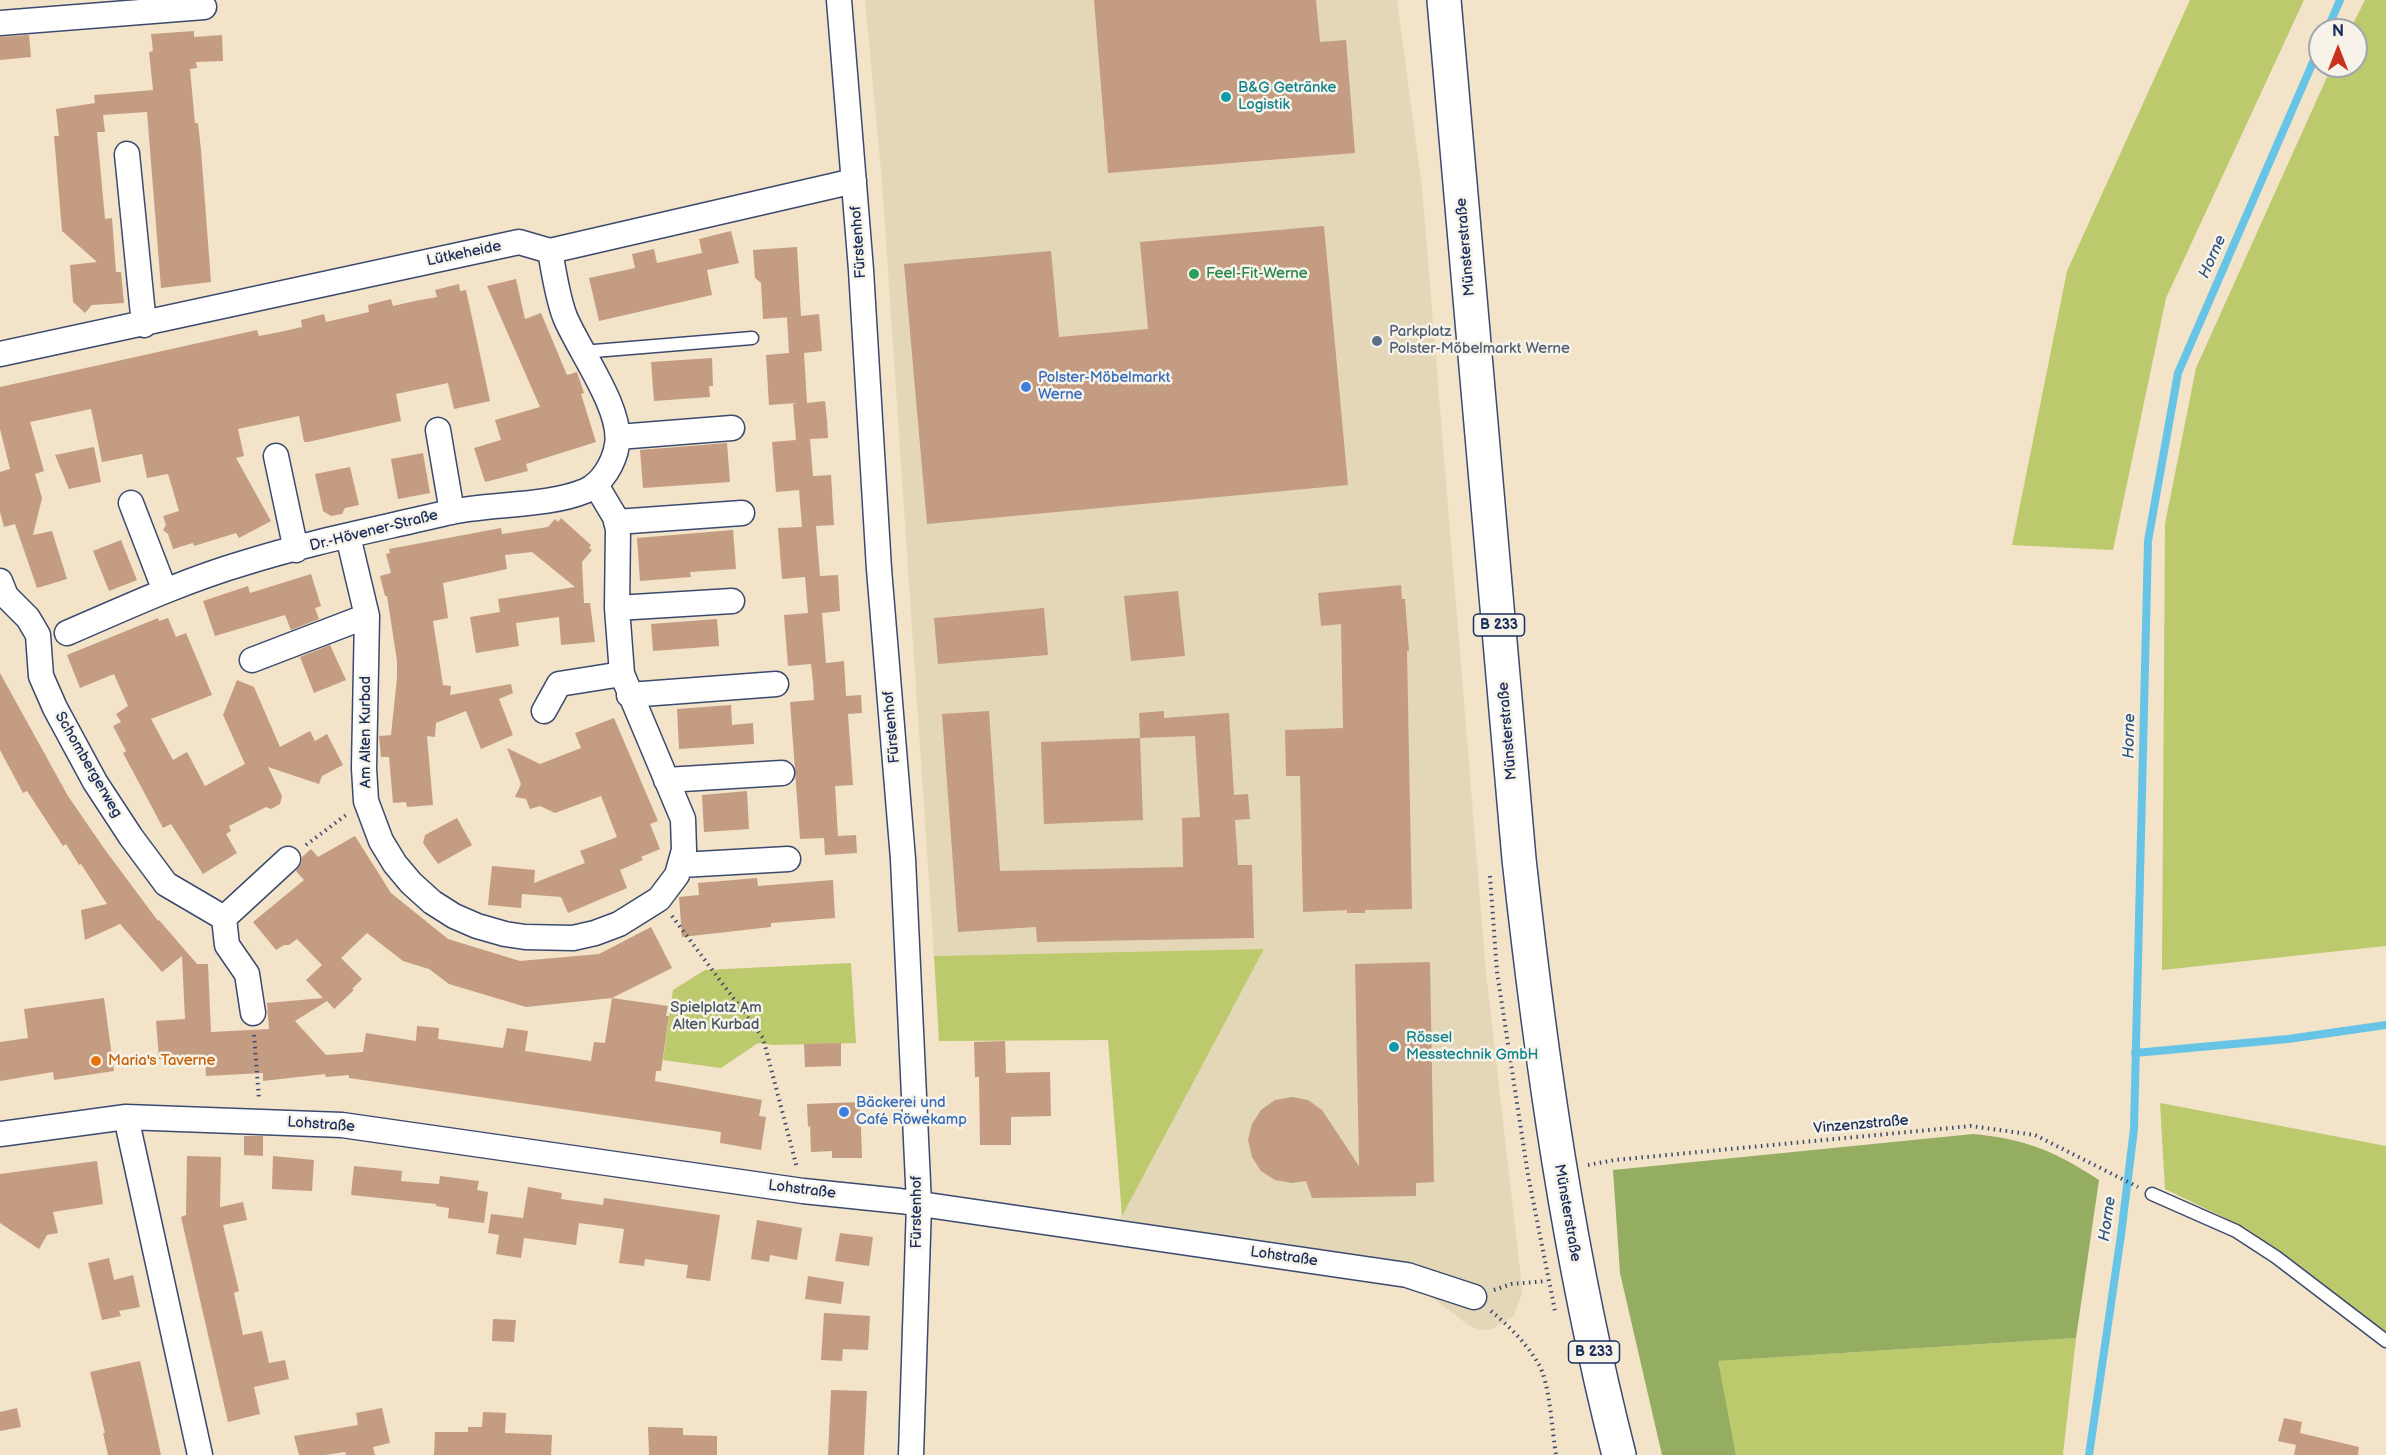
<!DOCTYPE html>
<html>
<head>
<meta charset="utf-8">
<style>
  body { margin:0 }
  #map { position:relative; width:2386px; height:1455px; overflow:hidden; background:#f2e3c9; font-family:"Balsamiq Sans",sans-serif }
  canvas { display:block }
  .north { position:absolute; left:2308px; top:18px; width:60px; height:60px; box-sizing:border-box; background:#f7f3e8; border:2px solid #9fa5b1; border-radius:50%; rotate:0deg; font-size:16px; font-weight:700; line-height:24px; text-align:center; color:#1b2f5e }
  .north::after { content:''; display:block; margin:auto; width:21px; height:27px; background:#c8321e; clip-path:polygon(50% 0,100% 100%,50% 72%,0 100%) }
</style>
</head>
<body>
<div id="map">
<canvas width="2386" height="1455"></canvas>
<div class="north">N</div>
</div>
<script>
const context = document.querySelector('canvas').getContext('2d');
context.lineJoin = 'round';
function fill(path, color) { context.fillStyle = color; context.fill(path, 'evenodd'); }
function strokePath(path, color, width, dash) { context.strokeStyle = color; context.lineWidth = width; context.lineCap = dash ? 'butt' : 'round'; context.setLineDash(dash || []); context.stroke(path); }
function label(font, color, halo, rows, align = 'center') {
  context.font = font + ' "Balsamiq Sans",sans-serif'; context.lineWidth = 5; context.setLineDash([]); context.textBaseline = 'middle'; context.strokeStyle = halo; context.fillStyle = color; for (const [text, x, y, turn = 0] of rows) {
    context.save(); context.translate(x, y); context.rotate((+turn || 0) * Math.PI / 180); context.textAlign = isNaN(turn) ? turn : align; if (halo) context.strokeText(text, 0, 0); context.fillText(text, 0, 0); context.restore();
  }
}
const built = new Path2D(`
  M865,0H1397L1422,188L1486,972L1521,1279L1522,1293L1514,1316L1492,1329L1480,1330L1468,1325L1429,1295L1406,1282L1110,1237L1264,949L934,956L882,181Z`);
const green = new Path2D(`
  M2190,0H2304L2166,298L2113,550L2012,545L2067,271Z
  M2365,0H2386V946L2162,970L2165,524L2196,368L2332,66H2356V30H2350Z
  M1264,949L1122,1216L1108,1040L939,1041L934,956Z
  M851,963L856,1043L774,1045L758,1043L721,1068L663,1060L673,990L705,970Z
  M2160,1103L2386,1146V1333L2246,1228L2165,1189Z
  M2076,1338L2063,1455H1736L1717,1361Z`);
const forest = new Path2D(`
  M1973,1134C2025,1139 2055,1151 2099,1180L2076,1338L1718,1361L1736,1455H1662L1620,1273L1613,1170Z`);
const stream = new Path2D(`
  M2327,30L2340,0
  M2135,1053L2288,1039L2386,1025
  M2089,1455L2121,1235L2134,1129L2148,541L2178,373L2320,46`);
const building = new Path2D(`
  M1094,0H1316L1320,42L1346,40L1355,153L1108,173Z
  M194,31V37L222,35L223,61L196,62L197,68L190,69L195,123H198L201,150L211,282L161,288L147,112L103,115L105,132H97L105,219L112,218L116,272H121L124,303L92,305L85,313L73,302L70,265L97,262L62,231L54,136H59L56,109L95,103L94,95L153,90L149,52L153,51L151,34Z
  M29,35L31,57L0,60V37Z
  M1324,226L1348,485L927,524L904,264L1051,251L1059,337L1148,329L1140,242Z
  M731,231L739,263L707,270L712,295L599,321L589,278L635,268L632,254L654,249L657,263L702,253L699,239Z
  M797,247L801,316L819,314L822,351L804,353L807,403L825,401L827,420L828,438L810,439L813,476L831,475L834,525L816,526L820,576L838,575L840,611L822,613L826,663L844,661L846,696L861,695L862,713L848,714L853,785L835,786L838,836L856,835L857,853L825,855L824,838L800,839L790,702L814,700L813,682L811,664L788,666L784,615L808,613L805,577L782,579L778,528L802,527L799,490L776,492L772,442L796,440L793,404L797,403L769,405L766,355L789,353L787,317H791L763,319L761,283L755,278L753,250Z
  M516,279L525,319L541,313L567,375L577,372L584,393L581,394L596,442L526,464L528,471L485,482L474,448L501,440L495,420L540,407L487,286Z
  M459,284L460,291L466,290L490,401L454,409L448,383L396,394L401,421L308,442H304L299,416L238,429L244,456L236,458L271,521L239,538L236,533L194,546L193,543L173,549L168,534L163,530L166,525L163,516L179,511L168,474L147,478L142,454L102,462L91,409L30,422L44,471L35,474L42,498L33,535L52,531L67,579L37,588L15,524L4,527L0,512V472L10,469L0,429V387L257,330L259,336L280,332L302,327L301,320L324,314L326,322L348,317L369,312L368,305L391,299L393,306L415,301L437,297L435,290Z
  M712,358L713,386H709L710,397L654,401L651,362Z
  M727,443L730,482L643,488L640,450Z
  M94,447L101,482L69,489L55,455Z
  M423,453L430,493L398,499L391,459Z
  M350,467L359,505L345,508L342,514L331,516L323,511L315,474Z
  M561,518L591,545L589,548L592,550L582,562L584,603H590L595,642L561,645L559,617L516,623L519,646L476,653L470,617L500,612L498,599L575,587L532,552L505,555L507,569L443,583L448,618L433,621L443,685L451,686L450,695L511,684L513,693L499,699L513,735L481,749L466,711L436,723L435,737L427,736L433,805L407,807L406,802L393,803L389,757H381L379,736L391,735L397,678V661L387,596H385L380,576L391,573L386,554L390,553L389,549L501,528L502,534L548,527L555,519L558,522Z
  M733,530L736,569L690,572L691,577L640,581L637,538Z
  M121,540L137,580L109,591L93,551Z
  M311,574L321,606L315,608L319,619L291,630L285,615L215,636L203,601L248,586L250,593Z
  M1401,585L1402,599H1405L1409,651H1407L1412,909L1365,910V913H1347V910L1303,912L1300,776H1286L1285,730L1343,728L1341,624L1321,626L1318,593Z
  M1178,591L1185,656L1131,661L1124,596Z
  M1044,608L1048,655L938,664L934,618Z
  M158,618L159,621L168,618L176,637L186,633L212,695L151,719L173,760L187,752L205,786L245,764L223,715L237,680L254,687L280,747L310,731L315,741L327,734L343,765L322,776L319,784L268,767L282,796L280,804L271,809L266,807L229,826L231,831L226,834L237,853L203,874L171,824L163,828L123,753L126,751L113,726L121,722L116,714L128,706L114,674L80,688L67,655Z
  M717,619L719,646L653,651L651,624Z
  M330,645L346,680L314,693L300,657Z
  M0,673L68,796L103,847L158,921L159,920L197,964H208L211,1032L269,1029L267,1003L323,998L306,980L322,965L297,939L289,945H284L276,950L253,922L304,880L296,871L301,864L302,857L311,849L318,857L355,836L391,893L448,939L520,961L599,954L651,927L672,968L612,998L668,1006L666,1016H669L661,1071H656L655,1081L762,1100L759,1116L766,1117L761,1150L720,1143L721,1132L349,1078V1075L326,1077L325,1074L263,1081V1073L206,1076L205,1056L159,1059L156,1021L185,1019L182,956L162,972L120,924L85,940L81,910L107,904L81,864L79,865L66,844L63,846L27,791L23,793L0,750ZM367,933L403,961L429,969L449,984L526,1007L612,998L605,1043L594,1042L591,1061L525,1051L528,1031L507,1028L503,1048L438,1039L439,1028L417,1026L416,1041L366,1033L363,1052L326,1055L295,1021L327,1001L334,1009L354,990L352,989L362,979L341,958Z
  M731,705L732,725L753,723L754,744L679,749L677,709Z
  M989,711L1000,871L1183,867L1182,818L1200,817L1195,736L1140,738L1139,713L1164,711V718L1229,713L1234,795L1248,794L1250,819L1235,820L1238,865H1252L1254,938L1037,942L1036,927L958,932L942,714Z
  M614,718L658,821L650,824L660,849L641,857L643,860L620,870L627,888L568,913L561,897L522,894L521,908L488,905L492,866L535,870L534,883L585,863L580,851L617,837L601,796L555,813L540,806L530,809L526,799L515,797L521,784L507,748L540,764L581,748L575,733Z
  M1140,738L1143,820L1044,824L1041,742Z
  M747,791L749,829L704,832L702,795Z
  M457,818L472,845L438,864L423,843L425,835Z
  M757,878L758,886L833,880L835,918L771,923V927L682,937L679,897L699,895L698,883Z
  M1430,962L1434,1182L1416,1183V1196L1312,1198L1306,1181L1292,1183L1275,1180L1261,1171L1252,1157L1248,1140L1252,1124L1261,1110L1275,1100L1292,1097L1308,1100L1322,1110L1359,1166L1355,964Z
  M104,998L114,1071L54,1080L53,1072L0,1081V1042L28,1038L24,1009Z
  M1005,1041L1006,1073L1050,1072L1051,1116L1011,1117V1145H980L979,1077H975L974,1042Z
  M841,1043V1066L805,1067L804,1044Z
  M860,1102L862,1158H832V1151L811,1152L810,1126L808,1127L807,1104Z
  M244,1136H263V1156L244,1155Z
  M187,1156L221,1157L220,1207L243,1202L247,1220L223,1225L239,1291L234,1293L243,1335L262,1331L269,1363L285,1360L289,1379L254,1387L260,1414L228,1422L181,1217L186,1215Z
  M273,1156L314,1160L312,1191L272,1189Z
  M97,1161L103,1204L53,1212L58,1233L47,1235L39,1249L0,1223V1174Z
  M354,1166L402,1171L401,1181L439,1184L440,1176L479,1181L477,1190L488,1192L484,1223L448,1218L449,1208L436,1206V1204L351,1195Z
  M528,1187L562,1193L561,1199L603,1205L604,1198L720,1215L710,1281L686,1278L688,1265L645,1259L644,1266L619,1263L624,1229L579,1223L576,1245L524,1238L521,1258L496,1254L499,1235L488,1233L491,1214L523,1218Z
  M757,1220L802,1228L797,1260L770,1255L769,1262L751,1259Z
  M840,1233L873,1237L869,1266L835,1261Z
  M109,1258L114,1280L133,1275L140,1307L119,1311L121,1316L102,1320L88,1263Z
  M808,1276L844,1282L841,1304L805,1299Z
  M824,1313L870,1316L868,1350L843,1349L842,1361L821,1360Z
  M493,1319L516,1320L514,1342L492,1341Z
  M140,1361L161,1455H108L103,1433H105L90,1372Z
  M831,1390L867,1391L864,1455H828Z
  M17,1408L21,1427L0,1431V1412Z
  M382,1408L390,1443L373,1447L375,1455H346L345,1452L325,1455H299L294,1436L358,1425L356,1413Z
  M483,1412L506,1413L505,1433L552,1435L551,1455H434L435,1432H468V1427H482Z
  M2284,1418L2302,1422L2300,1433L2359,1447L2358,1455H2294L2296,1445L2278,1441Z
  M648,1427L683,1428V1435L717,1436V1455H649Z`);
const path = new Path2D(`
  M306,845L346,815
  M1490,876L1497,972L1528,1175L1555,1311
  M672,916L763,1038L797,1168
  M254,1035L259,1099
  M1588,1165L1615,1160L1971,1126L2035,1135L2138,1187
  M1494,1290L1511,1284L1547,1281
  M1491,1311C1509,1326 1526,1343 1538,1363C1550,1382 1552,1431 1556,1455`);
const service = new Path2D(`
  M582,352L752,338
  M2152,1194L2236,1231L2276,1257L2386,1341`);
const minor = new Path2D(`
  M839,0L861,270L879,569L903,859L919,1204L911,1455
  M0,23L204,7
  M127,154L144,325
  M0,354L519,242L550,251L854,181
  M438,430L452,512
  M618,437L732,428
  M276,456L296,550
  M131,503L165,591
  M616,522L742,513
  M348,536L367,616L364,768L366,801L381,841L395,864L411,883L432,902L454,916L477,926L505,934L525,937L573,938L595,933L619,924L659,899L677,875L684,850L683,819L622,674L617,608L618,529L615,517L596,485
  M0,581L6,596L28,618L38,635L41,676L55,708L95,782L131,837L166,884L224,918L227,945L247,974L253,1013
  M617,608L732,601
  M67,633C125,608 183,581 244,563C310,542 379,529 446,513C488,503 546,507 585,491C602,484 614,463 617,445C623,409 579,351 565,317C557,296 554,272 550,251
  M252,660L367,616
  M629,695L776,684
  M544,711L559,684L622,674
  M666,780L782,773
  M681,865L788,859
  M224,918L288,859
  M126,1117L200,1455
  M0,1134L126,1117L342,1125L803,1191L900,1201L1407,1275L1474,1297`);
const primary = new Path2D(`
  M1444,0L1519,859C1541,1060 1569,1259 1619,1455`);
const markers = [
  [1226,97,6,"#0f9aa8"],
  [1194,274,6,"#2e9e5b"],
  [1377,341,6,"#5c6f8a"],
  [1026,387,6,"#3f7fe0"],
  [1394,1047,6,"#0f9aa8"],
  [96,1061,6,"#e8710a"],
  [844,1112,6,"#3f7fe0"]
];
const shields = [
  [1499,625,51],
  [1594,1352,51]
];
const shieldNames = [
  ["B 233",1499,625],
  ["B 233",1594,1352]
];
const cultureNames = [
  ["B&G Getränke",1238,88],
  ["Logistik",1238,105],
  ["Rössel",1406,1038],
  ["Messtechnik GmbH",1406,1055]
];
const streetNames = [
  ["Fürstenhof",859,242,-94],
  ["Münsterstraße",1466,247,-95],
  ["Lütkeheide",464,254,-12],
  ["Dr.-Hövener-Straße",374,531,-14],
  ["Fürstenhof",892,727,-95],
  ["Münsterstraße",1508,731,-95],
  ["Am Alten Kurbad",366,732,-90],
  ["Schombergerweg",88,765,60],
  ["Lohstraße",321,1125,4],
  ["Vinzenzstraße",1861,1125,-5],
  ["Lohstraße",802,1190,7],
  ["Fürstenhof",917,1212,-90],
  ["Münsterstraße",1567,1213,80],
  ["Lohstraße",1284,1257,8]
];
const leisureNames = [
  ["Feel-Fit-Werne",1206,274]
];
const serviceNames = [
  ["Parkplatz",1389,332],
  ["Polster-Möbelmarkt Werne",1389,349]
];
const shopNames = [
  ["Polster-Möbelmarkt",1038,378],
  ["Werne",1038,395],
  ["Bäckerei und",856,1103],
  ["Café Röwekamp",856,1120]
];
const parkNames = [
  ["Spielplatz Am",716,1008],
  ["Alten Kurbad",716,1025]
];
const foodNames = [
  ["Maria's Taverne",108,1061]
];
const waterNames = [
  ["Horne",2213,257,-66],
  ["Horne",2130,736,-89],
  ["Horne",2108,1219,-82]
];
fill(built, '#e4d7b8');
fill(green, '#bcc96c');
fill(forest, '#95ad60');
strokePath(stream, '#68c4e6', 8);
fill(building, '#c49c82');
strokePath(service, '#3b4a6e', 15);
strokePath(minor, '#3b4a6e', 27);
strokePath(primary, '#3b4a6e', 36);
strokePath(path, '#3b4a6e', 4, [1.5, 4.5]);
strokePath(service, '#fff', 12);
strokePath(minor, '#fff', 24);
strokePath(primary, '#fff', 33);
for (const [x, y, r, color] of markers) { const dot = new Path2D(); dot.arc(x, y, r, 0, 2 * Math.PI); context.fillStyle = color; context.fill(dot); strokePath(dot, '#f7f3e8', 2); }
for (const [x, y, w] of shields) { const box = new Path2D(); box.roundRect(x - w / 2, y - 11, w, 22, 4.5); context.fillStyle = '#f7f3e8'; context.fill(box); strokePath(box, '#1b2f5e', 1.5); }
label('bold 14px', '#1b2f5e', null, shieldNames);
label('15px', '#0d838f', '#f7f3e8', cultureNames, 'left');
label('15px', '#1b2f5e', '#f7f3e8', streetNames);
label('15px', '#27864d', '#f7f3e8', leisureNames, 'left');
label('15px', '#4e5e75', '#f7f3e8', serviceNames, 'left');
label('15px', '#366cbe', '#f7f3e8', shopNames, 'left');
label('15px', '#435662', '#f7f3e8', parkNames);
label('15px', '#c56008', '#f7f3e8', foodNames, 'left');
label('italic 16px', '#2e5480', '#f7f3e8', waterNames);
</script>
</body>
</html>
